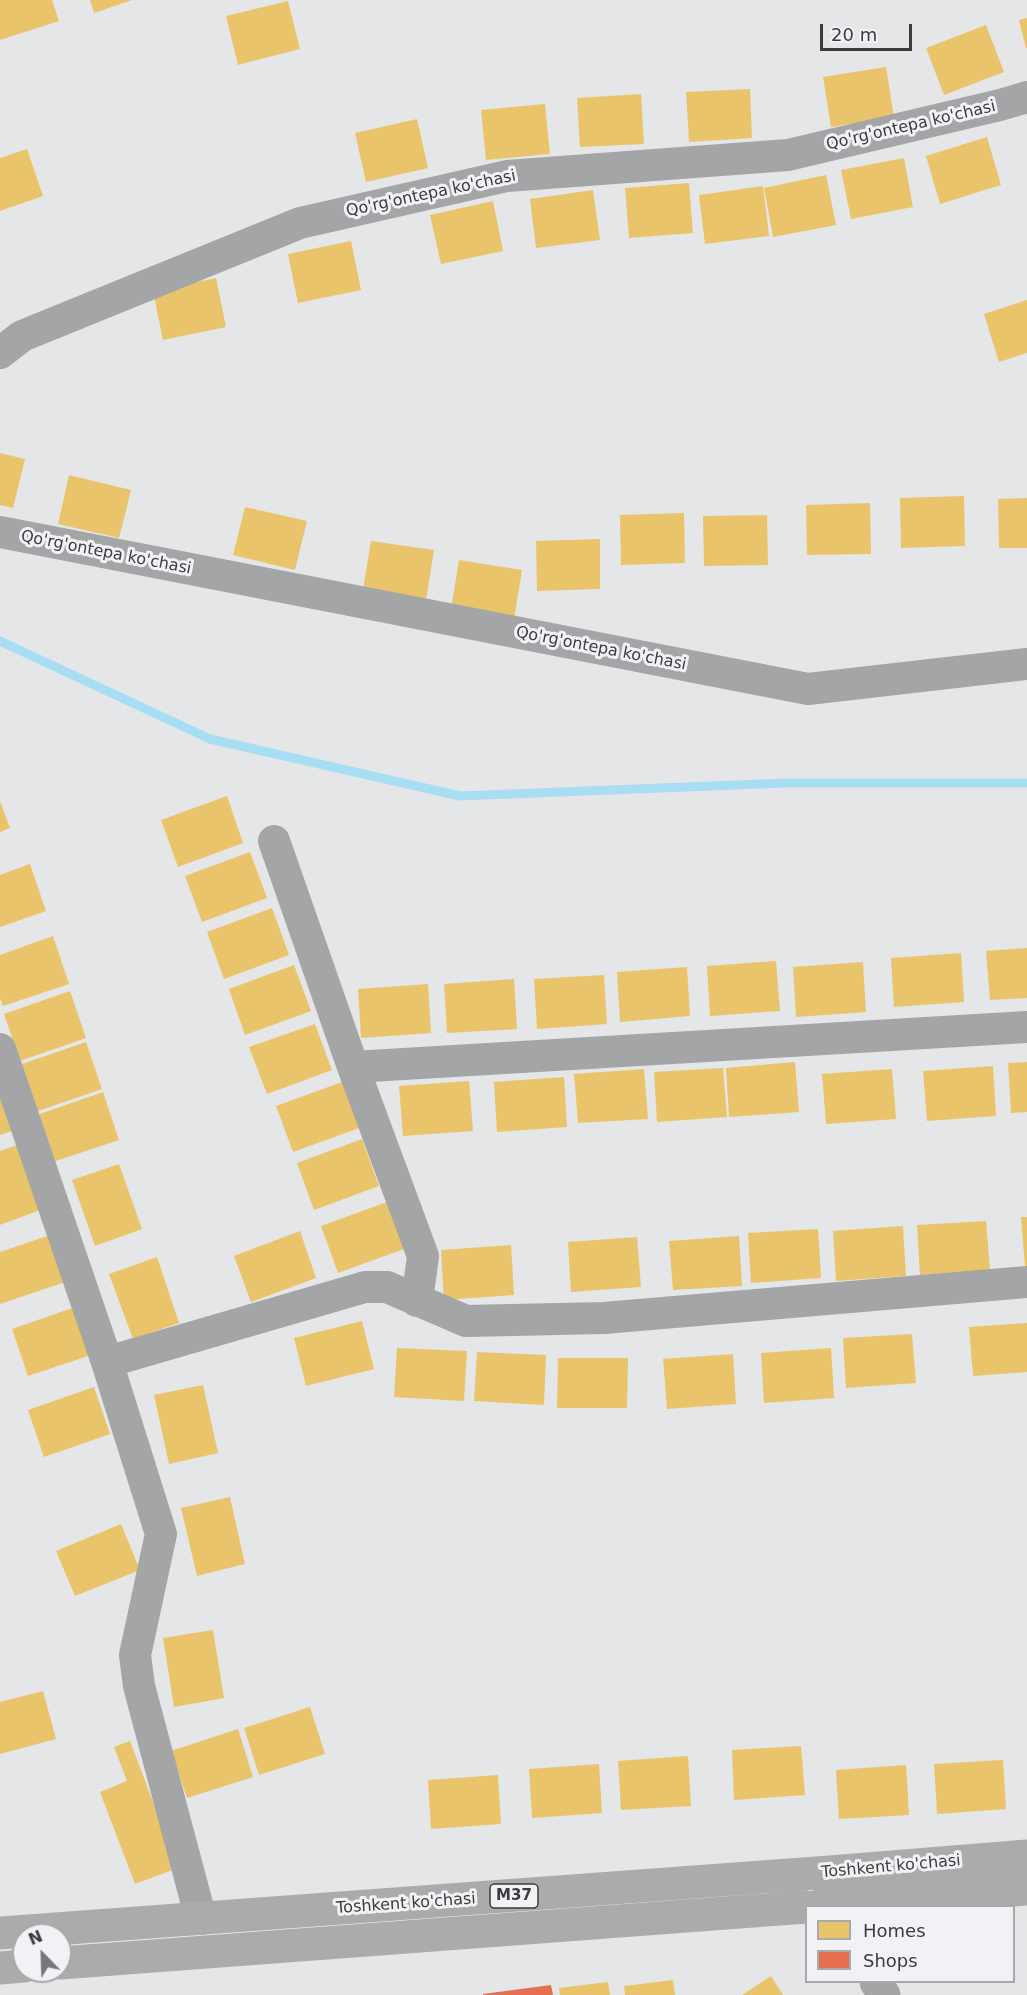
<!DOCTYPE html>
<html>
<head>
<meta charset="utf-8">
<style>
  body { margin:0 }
  #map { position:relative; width:1027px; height:1995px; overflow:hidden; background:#e5e6e7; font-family:"DejaVu Sans",sans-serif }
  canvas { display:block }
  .legend { position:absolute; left:805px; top:1905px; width:210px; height:78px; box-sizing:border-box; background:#f1f2f5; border:2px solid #a8a9ab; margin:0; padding:8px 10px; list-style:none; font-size:18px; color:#3b3c3d }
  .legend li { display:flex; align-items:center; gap:12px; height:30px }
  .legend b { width:30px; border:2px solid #a8a9ab }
  .north { position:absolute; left:12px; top:1923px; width:60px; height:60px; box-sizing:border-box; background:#f1f2f5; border:2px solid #a8a9ab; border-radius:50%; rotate:337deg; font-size:16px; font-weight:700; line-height:24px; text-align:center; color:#3b3c3d }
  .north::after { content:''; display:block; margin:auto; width:21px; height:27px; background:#767878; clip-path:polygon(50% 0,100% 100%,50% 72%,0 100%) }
  .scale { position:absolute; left:820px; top:24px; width:92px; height:27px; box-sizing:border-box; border:3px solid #3b3c3d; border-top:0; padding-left:8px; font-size:18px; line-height:21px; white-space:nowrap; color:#3b3c3d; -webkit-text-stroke:4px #f1f2f5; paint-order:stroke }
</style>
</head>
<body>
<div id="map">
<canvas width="1027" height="1995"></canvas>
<ul class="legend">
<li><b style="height:16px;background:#e9c46a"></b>Homes</li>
<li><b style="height:16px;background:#e76f51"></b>Shops</li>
</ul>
<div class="north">N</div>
<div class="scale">20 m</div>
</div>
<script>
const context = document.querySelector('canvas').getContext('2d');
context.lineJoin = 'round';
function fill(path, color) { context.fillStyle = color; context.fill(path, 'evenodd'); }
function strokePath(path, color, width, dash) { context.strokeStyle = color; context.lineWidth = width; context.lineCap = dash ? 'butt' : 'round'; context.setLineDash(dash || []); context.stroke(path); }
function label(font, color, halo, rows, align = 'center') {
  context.font = font + ' "DejaVu Sans",sans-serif'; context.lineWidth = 6; context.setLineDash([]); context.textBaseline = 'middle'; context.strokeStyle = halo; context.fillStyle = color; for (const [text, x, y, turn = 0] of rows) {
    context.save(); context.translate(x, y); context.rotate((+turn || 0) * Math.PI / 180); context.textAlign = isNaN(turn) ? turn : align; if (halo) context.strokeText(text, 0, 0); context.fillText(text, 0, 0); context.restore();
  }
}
const homes = new Path2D(`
  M0,0H52L59,21L0,40Z
  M90,0H132L94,13Z
  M288,1L300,49L238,65L226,16Z
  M1027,18V48H1026L1019,20Z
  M986,25L1004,72L944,95L926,48Z
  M886,67L894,117L831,127L823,77Z
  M750,89L752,138L689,142L686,92Z
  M641,94L644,144L580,147L577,98Z
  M545,104L550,154L486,160L481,110Z
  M417,119L428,168L366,182L355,133Z
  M987,137L1001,185L940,204L926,156Z
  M27,149L43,196L0,211V158Z
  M904,158L913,207L851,219L841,170Z
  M826,175L836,225L773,237L764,188Z
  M689,183L693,233L629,238L625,188Z
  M763,186L769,236L705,244L699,195Z
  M593,190L600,240L536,248L530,199Z
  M493,201L503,251L441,264L430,215Z
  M351,241L361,290L298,303L288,254Z
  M216,278L226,327L163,340L153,291Z
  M1027,300V353L999,362L984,314Z
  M0,453L25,459L13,508L0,505Z
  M69,475L131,490L119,538L58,524Z
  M964,496L965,546L901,548L900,498Z
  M1027,498V548H999L998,499Z
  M870,503L871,554L807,555L806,505Z
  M245,507L307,521L295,570L233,555Z
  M684,513L685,563L621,565L620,515Z
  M767,515L768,565L704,566L703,516Z
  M600,539V589L537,591L536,541Z
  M371,541L434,550L426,600L363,590Z
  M459,560L522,570L514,619L451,609Z
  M227,796L243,843L178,867L161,820Z
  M0,801L10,828L0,832Z
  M250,852L267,898L202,922L185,876Z
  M30,864L46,911L0,927V875Z
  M272,908L289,955L224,979L207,932Z
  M53,936L69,984L3,1006L0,999V955Z
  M1027,948V998L990,1000L986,951Z
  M961,953L964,1002L894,1007L891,958Z
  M776,961L780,1011L710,1016L707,966Z
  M863,962L866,1012L796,1017L793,967Z
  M294,965L311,1011L245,1035L229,989Z
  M687,967L690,1016L620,1022L617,972Z
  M604,975L607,1024L537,1029L534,979Z
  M514,979L517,1029L447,1033L444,984Z
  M428,984L431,1033L361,1038L358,989Z
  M70,991L86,1038L20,1061L4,1014Z
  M315,1024L332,1070L267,1094L249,1047Z
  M86,1042L102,1089L35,1112L19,1065Z
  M795,1062L799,1112L729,1117L726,1068Z
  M1027,1062V1112L1011,1113L1008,1063Z
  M993,1066L996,1116L927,1121L923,1071Z
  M723,1068L727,1117L657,1122L654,1072Z
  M644,1069L648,1119L578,1123L574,1074Z
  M892,1069L896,1119L826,1124L822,1074Z
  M564,1077L567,1127L497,1132L494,1082Z
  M469,1081L473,1131L403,1136L399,1086Z
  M342,1082L359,1128L293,1152L276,1106Z
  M0,1088L15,1130L0,1135Z
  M103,1092L119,1140L53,1162L37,1115Z
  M362,1139L379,1186L314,1210L297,1163Z
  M20,1144L43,1209L0,1225V1151Z
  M119,1164L142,1229L95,1246L72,1180Z
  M387,1202L404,1249L338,1273L321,1226Z
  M1021,1217H1027V1267H1025Z
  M986,1221L990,1270L920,1275L917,1225Z
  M903,1226L906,1276L836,1281L833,1231Z
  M818,1229L821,1278L751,1283L748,1233Z
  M300,1231L316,1278L251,1302L234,1256Z
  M50,1235L65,1282L0,1304V1252Z
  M739,1236L742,1286L673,1290L669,1241Z
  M637,1237L641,1287L571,1292L568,1242Z
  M511,1245L514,1295L444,1300L441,1250Z
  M157,1257L179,1323L133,1339L109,1274Z
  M78,1306L94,1354L28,1376L12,1329Z
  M362,1321L374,1369L306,1386L294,1338Z
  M1027,1323V1372L973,1376L969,1327Z
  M912,1334L916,1383L846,1388L843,1338Z
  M397,1348L467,1351L464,1401L394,1397Z
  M831,1348L834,1398L764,1403L761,1353Z
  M477,1352L546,1355L544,1405L474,1401Z
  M733,1354L736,1404L667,1409L663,1359Z
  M558,1358H628L627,1408H557Z
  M203,1385L218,1453L169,1464L154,1395Z
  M94,1387L110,1434L44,1457L28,1410Z
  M230,1497L245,1564L197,1576L181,1508Z
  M121,1524L140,1570L75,1596L56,1551Z
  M213,1630L224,1698L174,1707L163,1638Z
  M43,1691L56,1739L0,1754V1702Z
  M310,1707L325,1754L259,1775L244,1728Z
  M238,1729L253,1777L187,1798L171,1751Z
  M130,1741L178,1868L135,1884L100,1792L127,1781L114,1747Z
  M801,1746L805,1795L734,1800L732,1750Z
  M688,1756L691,1806L621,1810L618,1761Z
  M1003,1760L1006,1809L937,1814L934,1764Z
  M599,1764L602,1813L532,1818L529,1769Z
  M906,1765L909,1815L839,1819L836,1770Z
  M498,1775L501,1824L431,1829L428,1780Z
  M771,1976L783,1995H742Z
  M673,1980L675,1995H625L624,1986Z
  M608,1982L610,1995H560L559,1988Z`);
const shops = new Path2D(`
  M551,1985L553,1995H483V1994Z`);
const stream = new Path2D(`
  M0,641L210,739L460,796L786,783H1027`);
const minor = new Path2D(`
  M0,353L22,336L300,223L507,176L788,155L1000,105L1027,97
  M0,532L808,689L1027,664
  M274,841L353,1067L423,1256L417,1301
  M0,1049L107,1362L161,1534L135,1655L139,1686L201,1919
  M353,1067L1027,1027
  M107,1362L365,1287H387L466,1321L604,1318L1027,1282`);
const secondary = new Path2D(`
  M876,1982L884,1995`);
const trunk = new Path2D(`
  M818,1906L1027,1889
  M0,1933L830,1872L1027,1856
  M60,1963L806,1907
  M0,1968L24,1966`);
const shields = [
  [514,1896,48]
];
const shieldNames = [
  ["M37",514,1896]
];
const streetNames = [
  ["Qo'rg'ontepa ko'chasi",911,126,-13],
  ["Qo'rg'ontepa ko'chasi",431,194,-12],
  ["Qo'rg'ontepa ko'chasi",106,553,11],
  ["Qo'rg'ontepa ko'chasi",601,649,11],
  ["Toshkent ko'chasi",891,1867,-5],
  ["Toshkent ko'chasi",406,1904,-4]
];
fill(homes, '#e9c46a');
fill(shops, '#e76f51');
strokePath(stream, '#a8def4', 9);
strokePath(minor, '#a4a5a6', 32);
strokePath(secondary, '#a4a5a5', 33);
strokePath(trunk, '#ababab', 33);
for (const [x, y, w] of shields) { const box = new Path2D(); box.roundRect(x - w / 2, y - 12, w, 24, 4.5); context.fillStyle = '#f1f2f5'; context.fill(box); strokePath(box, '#3b3c3d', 1.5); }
label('bold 15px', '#3b3c3d', null, shieldNames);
label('16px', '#3b3c3d', '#f1f2f5', streetNames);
</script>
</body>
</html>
